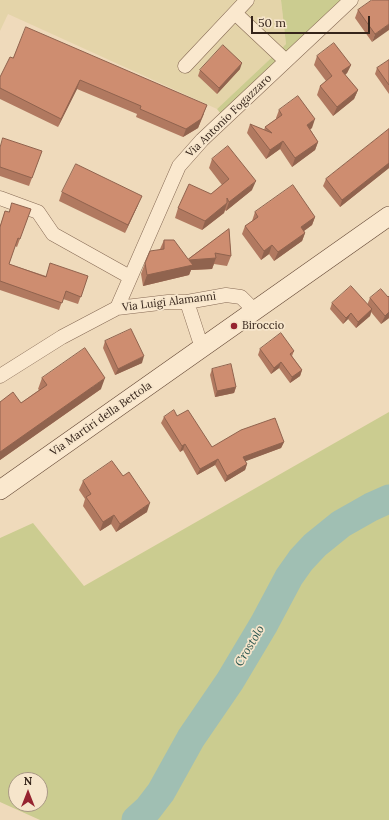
<!DOCTYPE html>
<html>
<head>
<meta charset="utf-8">
<style>
  body { margin:0 }
  #map { position:relative; width:389px; height:820px; overflow:hidden; background:#efdabb; font-family:Lora,serif }
  canvas { display:block }
  .north { position:absolute; left:8px; top:772px; width:40px; height:40px; box-sizing:border-box; background:#f6e5cb; border:1px solid #a99884; border-radius:50%; rotate:0deg; font-size:11px; font-weight:700; line-height:16px; text-align:center; color:#35241a }
  .north::after { content:''; display:block; margin:auto; width:14px; height:18px; background:#962430; clip-path:polygon(50% 0,100% 100%,50% 72%,0 100%) }
  .scale { position:absolute; left:251px; top:16px; width:119px; height:18px; box-sizing:border-box; border:2px solid #35241a; border-top:0; padding-left:5px; font-size:12px; line-height:14px; white-space:nowrap; color:#35241a; -webkit-text-stroke:3px #f6e5cb; paint-order:stroke }
</style>
</head>
<body>
<div id="map">
<canvas width="389" height="820"></canvas>
<div class="north">N</div>
<div class="scale">50 m</div>
</div>
<script>
const context = document.querySelector('canvas').getContext('2d');
context.lineJoin = 'round';
function fill(path, color) { context.fillStyle = color; context.fill(path, 'evenodd'); }
function strokePath(path, color, width, dash) { context.strokeStyle = color; context.lineWidth = width; context.lineCap = dash ? 'butt' : 'round'; context.setLineDash(dash || []); context.stroke(path); }
function label(font, color, halo, rows, align = 'center') {
  context.font = font + ' Lora,serif'; context.lineWidth = 3.5; context.setLineDash([]); context.textBaseline = 'middle'; context.strokeStyle = halo; context.fillStyle = color; for (const [text, x, y, turn = 0] of rows) {
    context.save(); context.translate(x, y); context.rotate((+turn || 0) * Math.PI / 180); context.textAlign = isNaN(turn) ? turn : align; if (halo) context.strokeText(text, 0, 0); context.fillText(text, 0, 0); context.restore();
  }
}
const farmland = new Path2D(`
  M0,0H281L286,44L217,109L8,14L0,31Z`);
const green = new Path2D(`
  M281,0H351L225,119L217,109L286,44Z
  M389,412V820H40L0,802V538L33,523L84,586ZM16,780H40V804H16Z`);
const river = new Path2D(`
  M136,820L148,809L161,792L191,738L230,681L264,624L289,577L301,560L315,545L341,524L371,507L389,499`);
const street = new Path2D(`
  M235,13L286,61
  M185,66L247,0
  M0,198L38,212L53,234L130,277
  M187,302L202,348
  M117,308L179,166L202,140L351,0
  M0,376L62,337L117,308L168,302H187L226,295L241,297L255,311`);
const secondary = new Path2D(`
  M0,490L389,216`);
const wall = new Path2D(`
  M389,0L372,42L355,18L358,10Z
  M317,56L351,65L347,73L345,75L358,90L354,99L333,116L317,95L320,86L326,81L314,65Z
  M13,58L204,114L198,128L183,137L136,117L137,114L77,89L58,127L0,99V77Z
  M389,60V94L375,74L377,68Z
  M240,69L217,94L198,76L200,70Z
  M279,110L312,128L310,129L318,142L315,150L292,167L280,149L266,159L247,133L250,124L264,130L265,127L276,119V118Z
  M389,129V168L340,207L323,186L326,179Z
  M0,147L42,151L29,186L0,176Z
  M212,159L252,190L226,211L225,210L224,213L202,230L175,218L178,208L211,194L222,185L209,168Z
  M62,192L138,205L125,233L59,201Z
  M31,209L17,247L15,246L9,264L46,276H88L78,304L63,299L59,310L0,290V226L5,211L8,212Z
  M255,212L315,217L312,225L304,231L305,233L302,241L274,261L269,254L261,260L242,234L245,226L252,221Z
  M229,229L231,256L227,266L214,264L212,269L191,270L189,275L143,286L141,274L145,263L160,249L164,240L188,259Z
  M389,296V318L381,324L371,312L370,316L356,328L348,319L343,324L330,309L332,303L367,305L370,298L388,297Z
  M105,341L142,363L115,375L103,348Z
  M260,349L294,351L292,356L302,370L300,376L290,383L279,368L271,374L258,355Z
  M212,369L236,387L234,393L215,397L210,375Z
  M42,378L101,389L0,460V402L21,403L39,390L38,389Z
  M177,416L212,447L284,442L281,448L245,461L247,464L245,470L225,482L215,465L197,475L183,450L180,452L161,423L164,417Z
  M83,481L147,512L116,532L111,524L100,531L83,506L85,499L79,490Z`);
const shadedWall = new Path2D(`
  M389,24V30L372,42L375,34Z
  M242,63L240,69L217,94L219,88Z
  M351,65L347,73L339,80L342,71Z
  M80,80L77,89L58,127L61,119Z
  M358,90L354,99L333,116L337,107Z
  M207,105L198,128L183,137L186,129Z
  M315,119L312,128L303,134L307,125Z
  M283,141L280,149L266,159L270,150Z
  M318,142L315,150L292,167L295,158Z
  M389,163V168L340,207L342,200Z
  M256,181L252,190L226,211L229,202Z
  M142,196L138,205L125,233L128,225Z
  M227,203L224,213L202,230L205,221Z
  M315,217L312,225L297,236L301,227Z
  M305,233L302,241L274,261L278,252Z
  M272,245L269,254L261,260L264,251Z
  M216,258L212,269L191,270L189,275L143,286L147,275L189,260Z
  M372,309L370,316L356,328L358,322Z
  M389,312V318L381,324L385,316Z
  M351,313L348,319L343,324L346,318Z
  M144,356L142,363L115,375L118,369Z
  M281,362L279,368L271,374L274,368Z
  M302,370L300,376L290,383L292,377Z
  M105,378L101,389L0,460V452Z
  M236,387L234,393L215,397L217,391Z
  M284,442L281,448L241,463L243,457Z
  M185,444L183,450L180,452L182,446Z
  M218,459L215,465L197,475L200,469Z
  M247,464L245,470L225,482L227,476Z
  M150,503L147,512L116,532L120,524Z
  M114,515L111,524L100,531L103,522Z`);
const building = new Path2D(`
  M372,0H389V24L375,34L358,10Z
  M26,27L207,105L201,119L186,129L140,109L141,106L80,80L61,119L0,88V77L10,57L13,58Z
  M334,43L351,65L342,71L358,90L337,107L320,86L332,76L317,56Z
  M223,45L242,63L219,88L200,70Z
  M389,60V85L377,68Z
  M298,96L315,119L307,125L318,142L295,158L283,141L270,150L250,124L272,133L265,127L282,115L279,110Z
  M389,129V163L342,200L326,179Z
  M3,138L42,151L32,178L0,167V148Z
  M228,146L256,181L229,202L227,198V203L205,221L178,208L189,184L211,194L229,179L212,159Z
  M76,164L142,196L128,225L62,192Z
  M293,185L315,217L301,227L305,233L278,252L272,245L264,251L245,226L258,217L255,212Z
  M12,203L31,209L20,239L18,238L9,264L46,277L50,263L88,276L81,297L66,291L62,303L0,281V227L5,211L9,212Z
  M229,229L231,256L215,253L216,258L189,260L193,265L147,275L145,263L150,251L164,249V240H174L188,259Z
  M351,286L372,309L358,322L351,313L346,318L332,303Z
  M381,289L388,297L389,296V312L385,316L370,298Z
  M131,329L144,356L118,369L105,341Z
  M281,333L294,351L290,354L302,370L292,377L281,362L274,368L260,349Z
  M85,348L105,378L0,452V402L13,392L21,403L47,385L42,378Z
  M231,364L236,387L217,391L212,369Z
  M174,410L177,416L188,410L212,447L241,430L275,418L284,442L243,457L247,464L227,476L218,459L200,469L185,444L182,446L164,417Z
  M112,461L123,476L129,472L150,503L120,524L114,515L103,522L86,497L91,494L83,481Z`);
const markers = [
  [234,326,4,"#962430"]
];
const streetNames = [
  ["Via Antonio Fogazzaro",229,116,-44],
  ["Via Luigi Alamanni",169,302,-7],
  ["Via Martiri della Bettola",101,419,-35]
];
const poiNames = [
  ["Biroccio",242,326]
];
const waterNames = [
  ["Crostolo",250,646,-59]
];
fill(farmland, '#e4d4a9');
fill(green, '#cbcc90');
strokePath(river, '#a0bfb3', 29);
strokePath(street, '#866a55', 15);
strokePath(secondary, '#674b38', 20);
strokePath(street, '#fae8ce', 14);
strokePath(secondary, '#fae8ce', 19);
fill(wall, '#b17960');
fill(shadedWall, '#90634e');
fill(building, '#ce8d70');
strokePath(building, '#90634e', 1);
for (const [x, y, r, color] of markers) { const dot = new Path2D(); dot.arc(x, y, r, 0, 2 * Math.PI); context.fillStyle = color; context.fill(dot); strokePath(dot, '#f6e5cb', 1.5); }
label('11px', '#35241a', '#f6e5cb', streetNames);
label('11px', '#35241a', '#f6e5cb', poiNames, 'left');
label('italic 12px', '#29554e', '#f6e5cb', waterNames);
</script>
</body>
</html>
